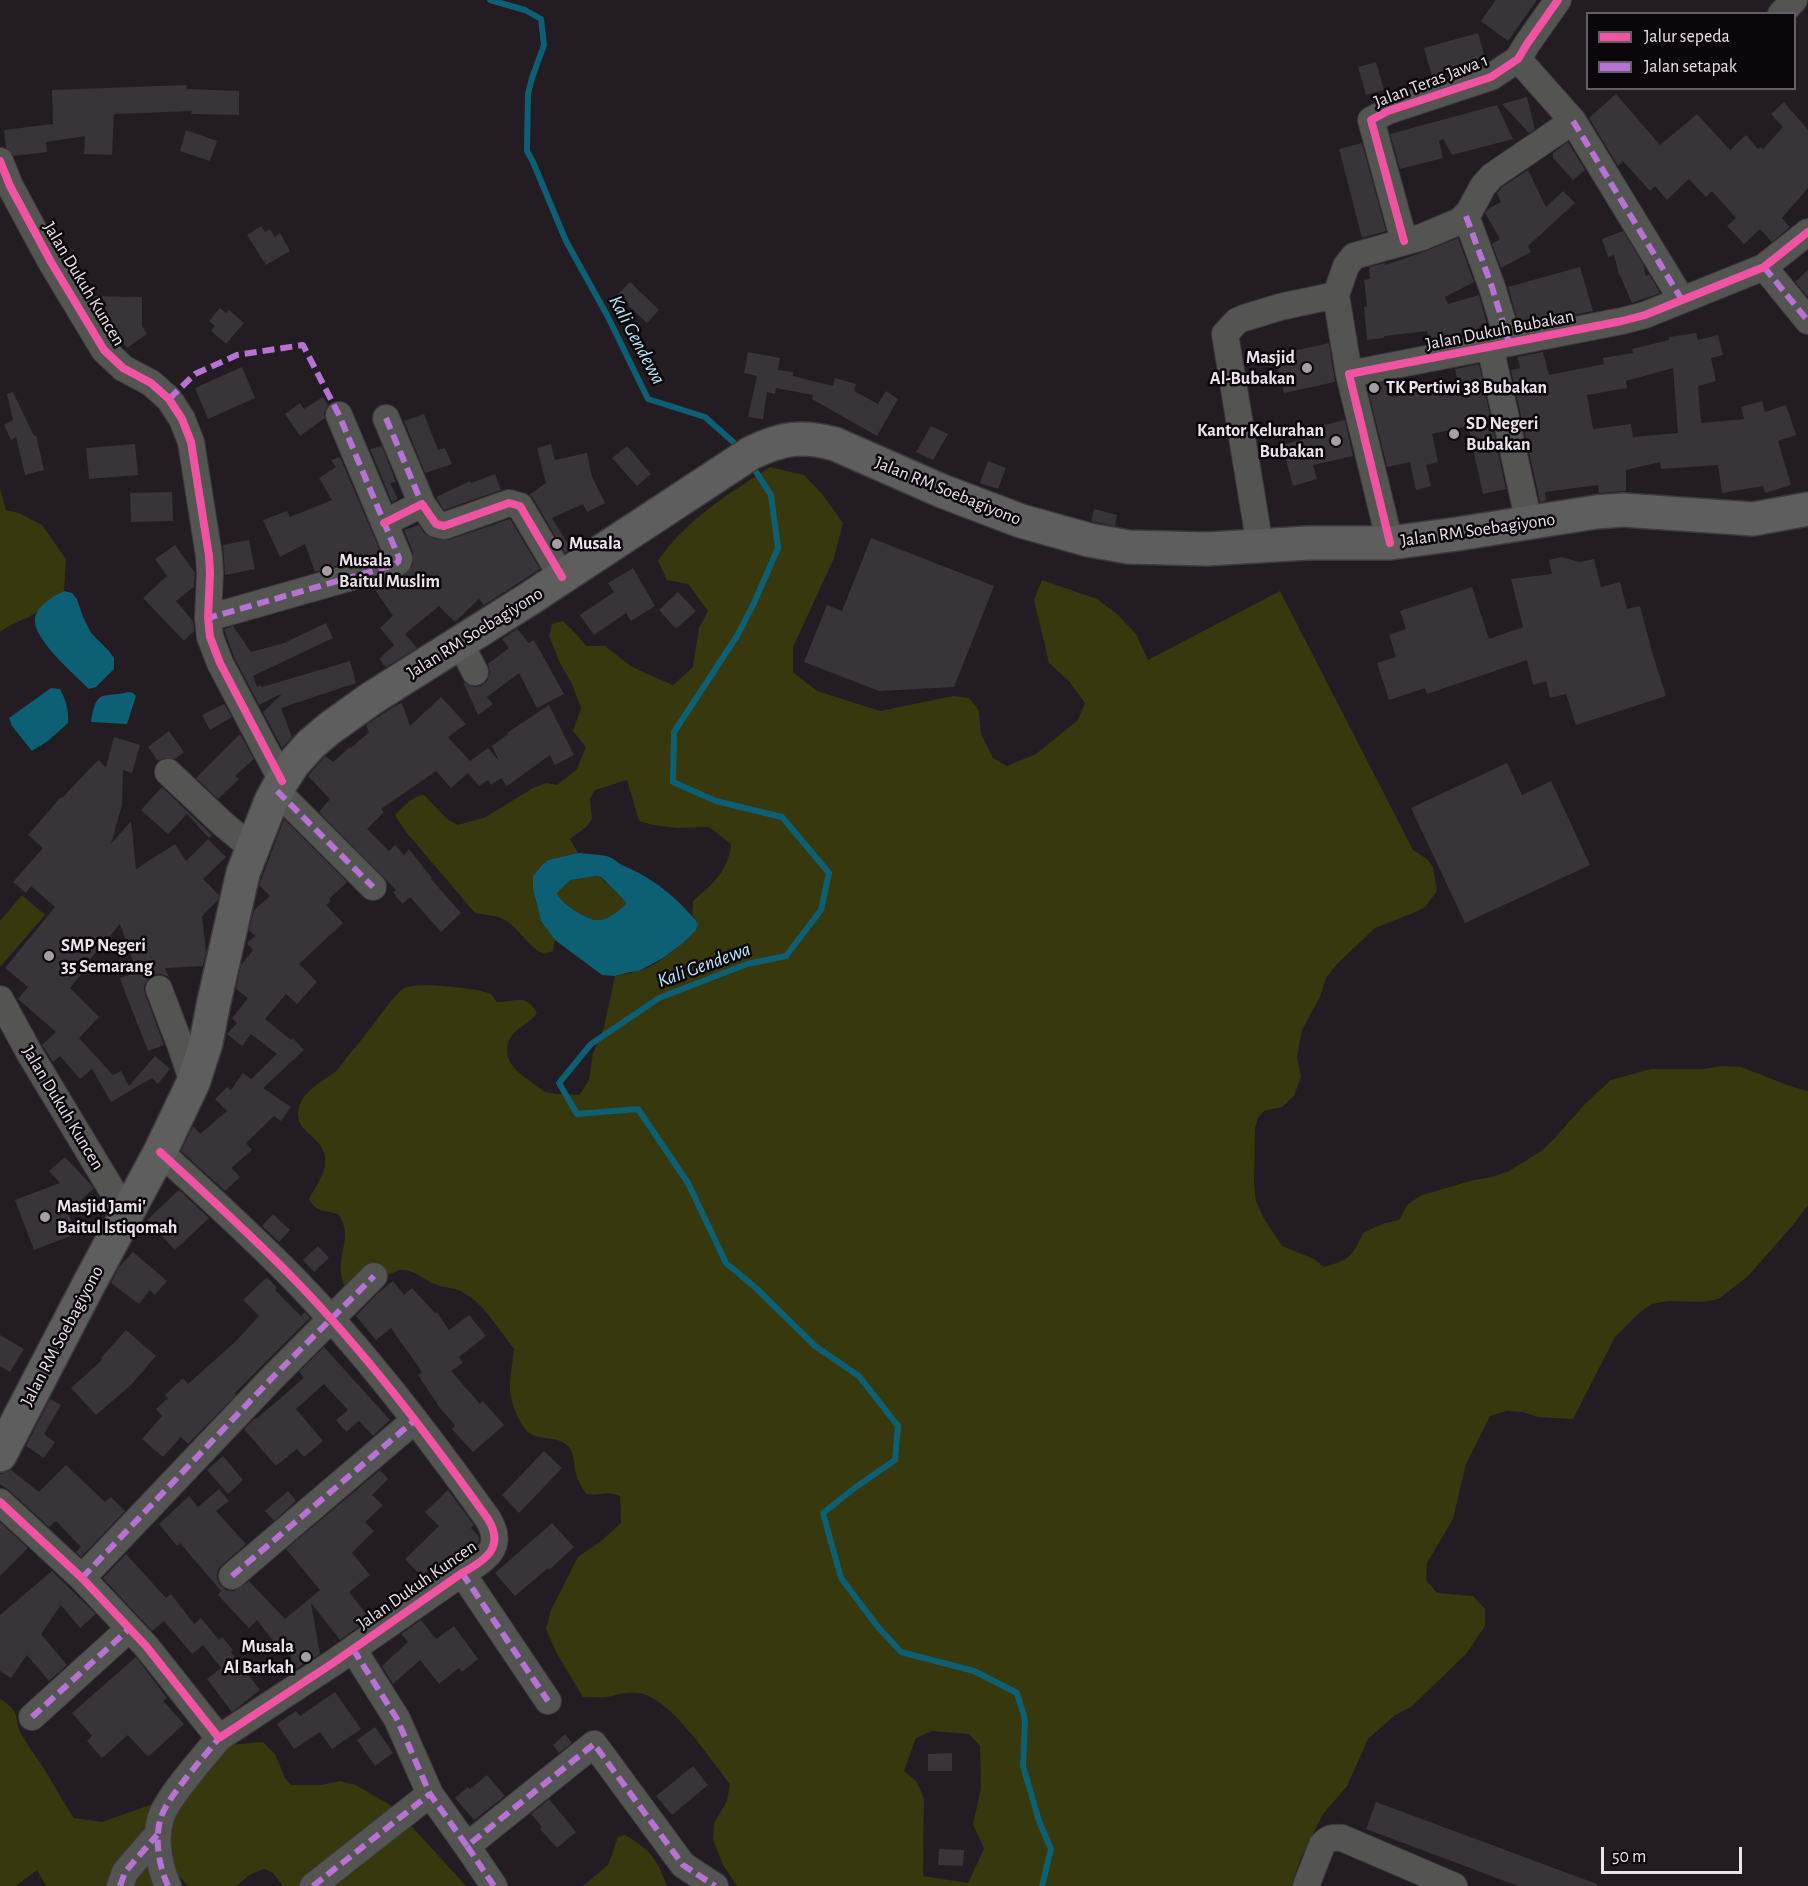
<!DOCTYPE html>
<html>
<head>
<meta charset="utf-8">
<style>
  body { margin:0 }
  #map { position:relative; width:1808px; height:1886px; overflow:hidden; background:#231c22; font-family:"Alegreya Sans",sans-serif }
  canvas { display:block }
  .legend { position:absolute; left:1586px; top:12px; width:210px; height:78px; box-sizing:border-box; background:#0b060b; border:2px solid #655e65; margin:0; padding:8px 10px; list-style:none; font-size:18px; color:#ece3ec }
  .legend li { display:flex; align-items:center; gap:12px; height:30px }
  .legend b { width:30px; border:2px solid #655e65 }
  .scale { position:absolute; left:1601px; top:1847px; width:141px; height:27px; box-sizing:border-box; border:3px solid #ece3ec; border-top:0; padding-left:8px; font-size:18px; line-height:21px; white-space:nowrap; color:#ece3ec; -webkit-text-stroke:4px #0b060b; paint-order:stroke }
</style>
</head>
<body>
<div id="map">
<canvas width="1808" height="1886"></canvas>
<ul class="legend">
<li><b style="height:8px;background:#f153a3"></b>Jalur sepeda</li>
<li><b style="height:8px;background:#b673d3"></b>Jalan setapak</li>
</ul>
<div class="scale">50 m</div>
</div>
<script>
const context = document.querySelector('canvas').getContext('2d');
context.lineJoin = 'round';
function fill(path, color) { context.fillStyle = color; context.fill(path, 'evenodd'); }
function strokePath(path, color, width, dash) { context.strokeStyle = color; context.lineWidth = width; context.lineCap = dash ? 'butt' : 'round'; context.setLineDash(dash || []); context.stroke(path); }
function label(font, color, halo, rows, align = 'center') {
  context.font = font + ' "Alegreya Sans",sans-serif'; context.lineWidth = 5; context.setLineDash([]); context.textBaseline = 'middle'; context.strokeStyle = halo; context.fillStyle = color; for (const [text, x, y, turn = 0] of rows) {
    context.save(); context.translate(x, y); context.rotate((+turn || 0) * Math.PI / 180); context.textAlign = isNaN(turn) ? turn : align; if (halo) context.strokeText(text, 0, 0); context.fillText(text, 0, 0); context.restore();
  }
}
const green = new Path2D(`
  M770,467L804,475L822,494L843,523L834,558L793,647V672L817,691L880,711L953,696L969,698L979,711L981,734L993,758L1007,766L1036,754L1078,720L1085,703L1069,681L1049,663L1034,600L1042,580L1097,599L1117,614L1136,634L1148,660L1280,591L1413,850L1427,859L1433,867L1437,891L1426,906L1418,911L1375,928L1337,964L1326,978L1320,997L1302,1030L1297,1057L1301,1077L1294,1096L1282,1107L1264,1111L1258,1118L1255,1128L1254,1184L1256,1201L1263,1217L1282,1246L1314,1259L1324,1267C1349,1260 1352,1257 1363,1233L1382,1224L1399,1220L1408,1204L1422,1195L1474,1180L1492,1177L1509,1171L1540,1152L1553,1140L1585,1104L1611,1080L1651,1069H1704L1722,1066L1741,1067L1790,1086L1808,1091V1205L1793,1225L1748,1276L1719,1299L1701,1302L1668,1301L1652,1304L1639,1313L1615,1337L1573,1419L1538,1417L1523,1412L1507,1411L1490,1416L1466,1464L1453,1519L1427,1563L1426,1580L1437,1593L1473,1596L1485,1609V1626L1466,1654L1411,1707L1395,1715L1368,1739L1347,1786L1323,1814L1301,1858L1291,1886H737L723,1865L713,1840L714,1823L727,1801L730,1784C711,1760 669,1696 638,1693C624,1691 619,1695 606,1697C599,1698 591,1697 583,1697L557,1654L546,1629L551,1610L578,1557L601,1541L621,1523L620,1496C603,1490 601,1497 586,1494C583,1489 579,1483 577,1477C573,1467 576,1455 568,1446C558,1436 542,1440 533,1435C525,1432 522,1424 518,1417C505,1391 511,1377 514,1349C499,1330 485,1305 464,1293C456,1287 446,1289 437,1285C422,1280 418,1270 400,1270L353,1289L344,1286C343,1282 341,1277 341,1272C339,1250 353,1235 338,1214C325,1210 316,1213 309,1199C314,1189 323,1177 325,1166C328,1137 299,1136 298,1115C298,1093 321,1083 336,1071C340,1068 343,1062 347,1057C366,1036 380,1013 399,992C400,991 405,987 407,987C419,982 480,988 491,994C492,995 496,1001 497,1002C515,1002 526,993 537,1013C529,1025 513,1028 508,1043C502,1063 521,1074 534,1084C538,1086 542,1091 546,1092C555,1095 569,1094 579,1095L589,1080L593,1053L604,1027L615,976C623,974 631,973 639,971C655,967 692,938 699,924L692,915L693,901C712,885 729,870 731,844L709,827L677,828L653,825L639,821L627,780L595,790L590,799L592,819L586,827L570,839L578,853L548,860L538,869L533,889L541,921L555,940L553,951L544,954C527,946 522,932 508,922C499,915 486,915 475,913L406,832L395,815C403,807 413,795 424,795L447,819L458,825L486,817L533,788L546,783L557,785L577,769L586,747L573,731L581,708L572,684L560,663L549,636L552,624L563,621L578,636L586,646H605L632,667L673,685L693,667L699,628L708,611L688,584L667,580L658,561C685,520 730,493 770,467ZM932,1731L969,1734L980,1746L981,1789L973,1824L984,1849L968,1883L923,1876L924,1799L917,1782L904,1771L916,1738Z
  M0,489L6,510L19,513L42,525L66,559L64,591C51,597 45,608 34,614C23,620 11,624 0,632Z
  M596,876L600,877L624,900L626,904C618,911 608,921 596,920C586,919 560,902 557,893L570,880Z
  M22,895L45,915L0,967V921Z
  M0,1699C24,1713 12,1720 23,1737C31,1751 41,1763 49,1777C58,1791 64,1804 74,1818L102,1822L192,1790L228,1745L263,1742L275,1754L285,1778L291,1785H322L340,1781L356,1785L395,1808L466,1886H283L273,1873L265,1869C253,1872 246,1877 237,1886H188L178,1875L161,1886H46L37,1870L16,1886H0Z
  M625,1835C651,1850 657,1859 667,1886H583L608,1865L618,1837Z`);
const water = new Path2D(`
  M64,591L72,593L77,599L83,617L91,633L109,651L114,658V669L96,687L89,689C75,675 33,639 35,620C35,607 53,596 64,591Z
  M51,688L60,689C66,700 69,711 68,723L48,741L32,751L12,726L9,718Z
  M129,692L133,693L136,696L127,724L91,722C97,687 101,699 129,692Z
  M578,853C587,854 597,854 606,856C613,857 616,862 622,865C655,879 676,897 699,924L695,931L683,943L663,958L639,971L630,972L615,976L602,975L555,940L541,921L533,889V876L541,866L548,860ZM596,876L601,877L624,900L626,904C618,911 608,921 596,920C586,919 560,903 557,893L570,880Z`);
const stream = new Path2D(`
  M490,0L525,10L541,19L544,45L532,78L528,94L527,151L533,162L566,241L607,315L648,399L705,417L740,448
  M751,464L771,495L778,548L754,603L737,636L674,732L673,782L716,801L782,817L829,873L821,910L786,956L747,964L659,998L591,1044L559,1083L577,1114L638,1109L688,1183L726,1263L756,1288L815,1346L859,1376L898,1426L895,1460L856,1487L823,1513L841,1578L878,1627L901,1652L974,1671L1017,1693L1025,1720L1023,1766L1039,1821L1051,1849L1042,1886`);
const building = new Path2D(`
  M1496,0H1537L1508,41L1481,21Z
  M1478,33L1486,61L1432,76L1424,48Z
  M1376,62L1384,90L1366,95L1358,67Z
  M186,85L187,89L239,91V115L191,114L192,111L114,114L112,155L84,154L85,136L46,142L47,152L14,156L6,148L4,130L53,124L52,90Z
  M1616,94L1660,145L1697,114L1730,150L1746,135L1758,149L1761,147L1763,149L1783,127L1771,114L1784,102L1808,130V188L1782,218L1790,227L1772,242L1760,229L1744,244L1727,226L1736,218L1712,191L1706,197L1689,179L1667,200L1655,186L1650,191L1623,161L1618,166L1589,118Z
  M1527,97L1535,129L1529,133L1502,104Z
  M1497,105L1513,139L1452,155L1443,139L1439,141L1443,158L1400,169L1390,134Z
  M186,130L217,141L210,161L180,151Z
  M1568,142L1585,170L1573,180L1553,158V153Z
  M1362,143L1386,231L1362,238L1339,149Z
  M1528,170L1546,207L1563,191L1575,203L1528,246L1531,252L1501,268L1492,244L1500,239L1485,213L1488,209L1501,202L1497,193L1502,187Z
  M261,226L265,232L270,229L275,237L280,233L290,251L266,265L247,235Z
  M1623,231L1643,264L1646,276L1649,274L1660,293L1632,303L1620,275H1619L1614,255L1608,257L1602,239Z
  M1458,238L1474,282L1445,297L1448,304L1479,295L1487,324L1479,326L1480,328L1429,341L1427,331L1384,336V338L1367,340L1364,307L1367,306L1364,280L1370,279L1369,267L1385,263V265L1426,251Z
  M1580,267L1593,311L1519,326L1508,287Z
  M1808,270V297L1795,282Z
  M630,282L659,310L647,323L617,295Z
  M92,296L142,297V326L147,334L127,348L103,315H101L92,301Z
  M220,308L226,313L229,310L244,323L226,344L211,331L215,326L209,321Z
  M1696,333L1698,340L1718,335L1723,355L1711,358L1716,381L1698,386L1701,423L1744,419L1741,407L1762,401L1765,412L1786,405L1796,435L1778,441L1791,485L1765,493L1763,486L1722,493L1718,465L1661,469L1660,462L1626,470V491L1599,493L1598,485L1545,492L1546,501L1540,502L1511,370L1520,368L1517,357L1543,352L1549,375L1604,364L1603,358L1633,353L1632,349L1669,340V337ZM1673,368L1678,433L1633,437L1631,424L1593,429L1587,395L1627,388L1626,381Z
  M1329,343L1335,382L1284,393L1275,355Z
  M748,352L780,358L778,370L793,372V376L833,386L835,378L856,384L854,391L878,404L886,391L898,399L877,436L812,399L813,395L776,388L775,394L767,392L763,419L748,417L757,376L744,373Z
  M1479,364L1506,489L1483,494L1468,426L1432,434L1438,462L1426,465L1431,486L1416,490L1410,462L1387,467L1367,386L1389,381L1392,397L1458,382L1455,369Z
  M242,367L255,398L208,419L195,388Z
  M13,392L34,436L36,435L44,470L25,475L16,437L11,440L4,425L13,420L7,394Z
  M323,397L328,405L324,413L325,418L300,436L285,414L300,403L304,409Z
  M424,414L438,450L445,448L452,464L425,473L404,421Z
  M1345,420L1353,456L1313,465L1317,479L1293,486L1282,445L1314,436L1312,428Z
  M931,426L948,434L933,460L916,452Z
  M135,444L138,475L89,479L86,448Z
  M551,444L555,460L587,453L592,477L605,503L587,512L583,504L552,518L571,549L565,553L533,498L529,495L546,483L537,448Z
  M382,446L396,482L390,483L398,499L392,502L370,449Z
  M627,446L651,474L637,486L612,458Z
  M340,457L381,553L315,572L305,544L280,557L263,520L287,511L290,517L332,500L319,478L336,467L331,460Z
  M988,461L1006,468L998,489L980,483Z
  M495,474L501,490L444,510L436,497L470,481L471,483Z
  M172,492L173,521L131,522L130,493Z
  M1094,509L1117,515L1115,526L1091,521Z
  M510,519L540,569L484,605L479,599L455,622L439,606L405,634L417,648L386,667L379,659L394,645L380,628L393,616L373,587L403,577L412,566L413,552L404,530L419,525L424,533L432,538L448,540Z
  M871,538L994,586L954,687L879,691L804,662L827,605L842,611Z
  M249,540L255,569L225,575L223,545Z
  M175,545L195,573L194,587L176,601L193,621L194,631L184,641L143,598L167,576L155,559Z
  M1561,557L1580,562L1594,559L1601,587L1620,582L1627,609L1640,606L1652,652L1666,696L1576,725L1566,694L1550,698L1546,681L1533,685L1527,660L1427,694L1425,688L1389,700L1377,663L1396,657L1389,635L1406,629L1400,611L1472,587L1489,639L1523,627L1511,579L1552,574L1549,560Z
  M633,568L655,606L631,621L626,613L594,635L580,615L614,592L608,583Z
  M678,592L696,611L676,629L659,610Z
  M326,623L333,638L253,676L257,687L260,685L262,687L350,661L356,683L281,708L292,737L282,748L263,712L283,693L259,705L234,657L224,629L233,626L251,652L284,643Z
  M517,629L529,643L534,640L564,694L537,708L519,673L487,697L493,704L478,715L463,682L475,687L481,686L487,681L490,672L488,664L509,648L502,639Z
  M441,697L466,724L448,737L470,761L488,748L499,761L492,746L508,734L507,733L549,705L574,755L555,765L550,755L507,786L501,778L491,785L488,780L479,786L468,773L451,788L436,771L381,809L384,812L367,829L389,851L395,845L404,855L409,849L432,878L431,879L461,913L441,932L410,897L402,904L393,892L396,890L319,812L330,799L308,776L325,756L333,762L350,747L351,748L369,732L366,725L395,706L402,703L410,726Z
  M224,704L232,717L210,730L202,715Z
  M169,731L184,752L175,759L164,758L158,761L148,747Z
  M240,734L254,759L235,776L239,779L218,799L196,778Z
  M114,737L140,745L132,773L123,770L122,805L111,844L131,821L136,869L175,844L186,861L208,839L226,857L203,879L219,895L218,900L202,916L206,952L203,966L165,968L169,977L161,974L154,975L148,979L144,986L145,994L164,1045L148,1051L125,992L120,978L137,972L120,924L81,970L83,972L70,988L99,1017L79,1038L113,1075L121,1071L129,1086L155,1056L170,1069L158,1084L152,1078L111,1102L92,1069L80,1079L60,1056L53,1062L42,1045L56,1032L18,999L28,987L5,968L55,907L31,886L26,893L13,882L43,848L28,835L61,797L62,798L98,760L106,767Z
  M1507,763L1522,795L1551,781L1590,865L1465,923L1411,808Z
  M162,787L212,835L209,838L187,814L168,834L141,810Z
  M284,819L347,882L329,899L331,901L326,905L343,923L299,964L317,982L297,1004L286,994L265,1019L291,1040L293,1038L304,1050L263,1088L291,1107L281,1121L274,1116L246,1143L252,1150L231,1168L240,1177L225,1191L181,1151L193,1126L200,1134L227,1111L215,1099L227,1087L231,1090L243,1073L251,1079L277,1054L251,1034L242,1046L227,1034L237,1023L232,1018L248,998L236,989L241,965L253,950L247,943L255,936L249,930L254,910L270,896L259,885Z
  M65,1157L94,1188L68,1212L76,1234L34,1250L15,1200L60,1183L49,1171Z
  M179,1190L209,1218L175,1250L147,1220Z
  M273,1214L290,1230L279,1242L262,1226Z
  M318,1246L329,1258L314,1272L303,1260Z
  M133,1252L167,1281L155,1295L150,1290L139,1304L111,1283L119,1267Z
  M267,1277L277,1288L275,1290L301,1316L305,1312L310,1318L235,1393L236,1395L188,1444L181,1437L163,1457L142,1439L162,1416L156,1409L168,1398L165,1395L183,1378L188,1384L236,1341L259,1316L243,1300Z
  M393,1281L404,1295L412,1288L435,1313L437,1312L449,1330L469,1315L486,1336L459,1357L463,1363L451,1371L480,1404L483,1401L504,1425L473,1452L452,1429L455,1425L440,1408L418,1375L422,1372L391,1328L376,1340L356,1316L378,1293Z
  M126,1330L156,1356L131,1385L96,1415L71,1388L102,1360L101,1358Z
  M0,1335L24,1349L10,1372L0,1366Z
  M324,1347L390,1420L373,1436L359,1421L346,1432L336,1420L348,1410L324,1384L296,1409L323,1441L304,1457L297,1449L276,1466L244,1429L255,1418L256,1419L304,1378L299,1372Z
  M50,1399L61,1405L44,1434L55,1442L44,1458L26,1446Z
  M544,1451L562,1468L519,1513L502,1495Z
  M223,1456L243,1480L228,1494L207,1470Z
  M66,1465L105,1502L111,1497L125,1511L81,1557L76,1552L81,1547L56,1521L49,1527L10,1491L0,1484V1474L11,1470L39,1492Z
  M380,1470L388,1479L372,1495L383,1505L365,1522L374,1531L352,1553L370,1575L349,1592L370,1619L340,1640L311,1603L320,1654L294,1670L293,1671L288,1639L278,1647L257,1620L249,1628L218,1595L221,1591L180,1543L177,1546L159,1524L189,1496L198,1507L219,1489L229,1501L216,1511L246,1544L222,1565L218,1570L217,1578L220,1585L226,1590L234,1591L249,1581L285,1619L320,1590L286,1549Z
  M448,1490L474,1525L471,1528L479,1537V1541L470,1551L439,1571L433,1565L421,1576L405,1559L439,1526L425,1512Z
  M288,1491L296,1501L274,1521L265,1511Z
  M0,1522L28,1548L0,1576Z
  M552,1523L574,1547L549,1570L548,1568L515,1596L495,1573Z
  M126,1554L166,1598L171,1594L194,1624L201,1618L219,1640L222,1637L233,1650L231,1652L260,1690L232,1712L207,1679L221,1668L203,1645L192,1654L164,1621L152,1631L103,1578Z
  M52,1571L96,1614L80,1628L61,1605L41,1634L67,1665L49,1681L27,1655L11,1678L0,1671V1615Z
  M421,1620L436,1639L454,1626L478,1659L462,1672L459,1668L439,1684L420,1660L393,1684L382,1666L408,1642L401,1634Z
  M136,1657L167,1698L163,1701L184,1724L148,1757L128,1735L102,1758L87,1741L92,1736L72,1713Z
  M335,1692L361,1729L332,1749L320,1732L294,1749L277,1724L296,1711L300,1716Z
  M375,1727L393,1753L375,1766L357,1740Z
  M565,1734L572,1743L559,1753L553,1745Z
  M952,1753V1771H928V1754Z
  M693,1766L708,1785L672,1815L656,1796Z
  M487,1775L505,1796L474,1820L455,1798L468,1787L470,1789Z
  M549,1799L576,1832L557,1848L540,1829L542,1827L531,1814Z
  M1376,1802L1597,1884V1886H1518L1366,1829Z
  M939,1849L964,1850L963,1866L938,1865Z`);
const minor = new Path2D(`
  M1781,14L1794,0
  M1573,121L1682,300
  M0,161L10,186L51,262L104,350L123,368L151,383L169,399L182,419L191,442L209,556L210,573L208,618L210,637L220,663L282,781
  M1466,216L1492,287L1509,343
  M1404,241L1371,120L1388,111L1491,77L1518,59L1527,44L1558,0
  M1764,267L1808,321
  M1490,346L1529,523
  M1349,374L1336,295L1346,266L1354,256L1422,237L1460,221L1469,212L1483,186L1492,176L1573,121L1518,59
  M386,418L422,504
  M384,523L422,504L436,524L444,526L509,503L520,506L562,577
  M1390,543L1349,374L1622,321L1645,315L1764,267L1808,232
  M1260,546L1225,334L1237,321L1244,318L1280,307L1336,295
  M208,618L394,565L398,562L399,558L339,415
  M460,643L475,672
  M168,772L223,824L252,848
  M277,791L373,887
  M159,989L181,1047L193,1083
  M0,999L30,1054L127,1215
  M0,1502L82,1578L146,1646L219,1738L333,1663L462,1573C486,1560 505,1547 488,1519C428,1435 365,1352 293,1278C250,1234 205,1193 160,1152
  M462,1573L548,1701
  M232,1576L415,1420
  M82,1578L272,1378L374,1276
  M353,1649L397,1719L430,1794L467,1846L594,1744L683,1865L715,1886
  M32,1717L129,1629
  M467,1846L494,1886
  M120,1886L125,1872L157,1835
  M168,1886C159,1866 154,1839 161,1817C168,1796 204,1757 219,1738
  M313,1886L430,1794
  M1306,1886L1322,1845C1328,1838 1333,1837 1342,1838L1454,1886`);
const major = new Path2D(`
  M0,1455L90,1282L160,1152L193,1083L206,1043L213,1006L243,873L271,801L282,781L293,764L311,744L330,728L372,698L529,599L751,453C782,438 802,435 835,444L942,491L1021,521L1089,540L1128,547L1207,549L1308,543H1390L1457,534L1596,512L1623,510L1753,519L1808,509`);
const quiet = new Path2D(`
  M1573,121L1682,300
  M1466,216L1492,287L1509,343
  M1764,267L1808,321
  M169,399L195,374L237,355L303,345L339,415L399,558L398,562L394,565L208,618
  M386,418L422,504
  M277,791L373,887
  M462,1573L548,1701
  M232,1576L415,1420
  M82,1578L272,1378L374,1276
  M353,1649L397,1719L430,1794L467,1846L594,1744L683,1865L715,1886
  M32,1717L129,1629
  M467,1846L494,1886
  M120,1886L125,1872L157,1835
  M168,1886C159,1866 154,1839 161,1817C168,1796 204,1757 219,1738
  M313,1886L430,1794`);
const cycleway = new Path2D(`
  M0,161L10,186L51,262L104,350L123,368L151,383L169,399L182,419L191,442L209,556L210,573L208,618L210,637L220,663L282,781
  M1404,241L1371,120L1388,111L1491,77L1518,59L1527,44L1558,0
  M384,523L422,504L436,524L444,526L509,503L520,506L562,577
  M1390,543L1349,374L1622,321L1645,315L1764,267L1808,232
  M0,1502L82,1578L146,1646L219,1738L333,1663L462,1573C486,1560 505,1547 488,1519C428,1435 365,1352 293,1278C250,1234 205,1193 160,1152`);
const markers = [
  [1307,368,6,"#a69da5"],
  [1374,388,6,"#a69da5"],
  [1454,434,6,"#a69da5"],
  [1336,441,6,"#a69da5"],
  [557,544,6,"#a69da5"],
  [327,571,6,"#a69da5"],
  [49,956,6,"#a69da5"],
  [45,1217,6,"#a69da5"],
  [306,1657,6,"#a69da5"]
];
const streetNames = [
  ["Jalan Teras Jawa 1",1431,81,-21],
  ["Jalan Dukuh Kuncen",84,284,59],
  ["Jalan Dukuh Bubakan",1500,330,-11],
  ["Jalan RM Soebagiyono",948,491,22],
  ["Jalan RM Soebagiyono",1478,530,-8],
  ["Jalan RM Soebagiyono",475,633,-32],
  ["Jalan Dukuh Kuncen",63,1108,59],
  ["Jalan RM Soebagiyono",62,1336,-62],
  ["Jalan Dukuh Kuncen",417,1585,-35]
];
const poiNames = [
  ["Masjid",1295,358,"right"],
  ["Al-Bubakan",1295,379,"right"],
  ["TK Pertiwi 38 Bubakan",1386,388],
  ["SD Negeri",1466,424],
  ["Bubakan",1466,445],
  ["Kantor Kelurahan",1324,431,"right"],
  ["Bubakan",1324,452,"right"],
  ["Musala",569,544],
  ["Musala",339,561],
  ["Baitul Muslim",339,582],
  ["SMP Negeri",61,946],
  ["35 Semarang",61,967],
  ["Masjid Jami'",57,1207],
  ["Baitul Istiqomah",57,1228],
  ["Musala",294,1647,"right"],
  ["Al Barkah",294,1668,"right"]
];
const waterNames = [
  ["Kali Gendewa",637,340,62],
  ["Kali Gendewa",704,965,-20]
];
fill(green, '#37380d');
fill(water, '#0d5f73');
strokePath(stream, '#0d5f73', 6);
fill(building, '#393439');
strokePath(minor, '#3e393d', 28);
strokePath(major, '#3e393d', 36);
strokePath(minor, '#545453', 26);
strokePath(major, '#5f5e5e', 33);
strokePath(quiet, '#b673d3', 6, [12, 6]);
strokePath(cycleway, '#f153a3', 8);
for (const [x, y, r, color] of markers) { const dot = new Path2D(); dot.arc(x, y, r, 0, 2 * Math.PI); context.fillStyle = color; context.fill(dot); strokePath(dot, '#0b060b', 2); }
label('18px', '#ece3ec', '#0b060b', streetNames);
label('bold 18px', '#ece3ec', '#0b060b', poiNames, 'left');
label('italic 20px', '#baeaf9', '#0b060b', waterNames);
</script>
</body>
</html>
